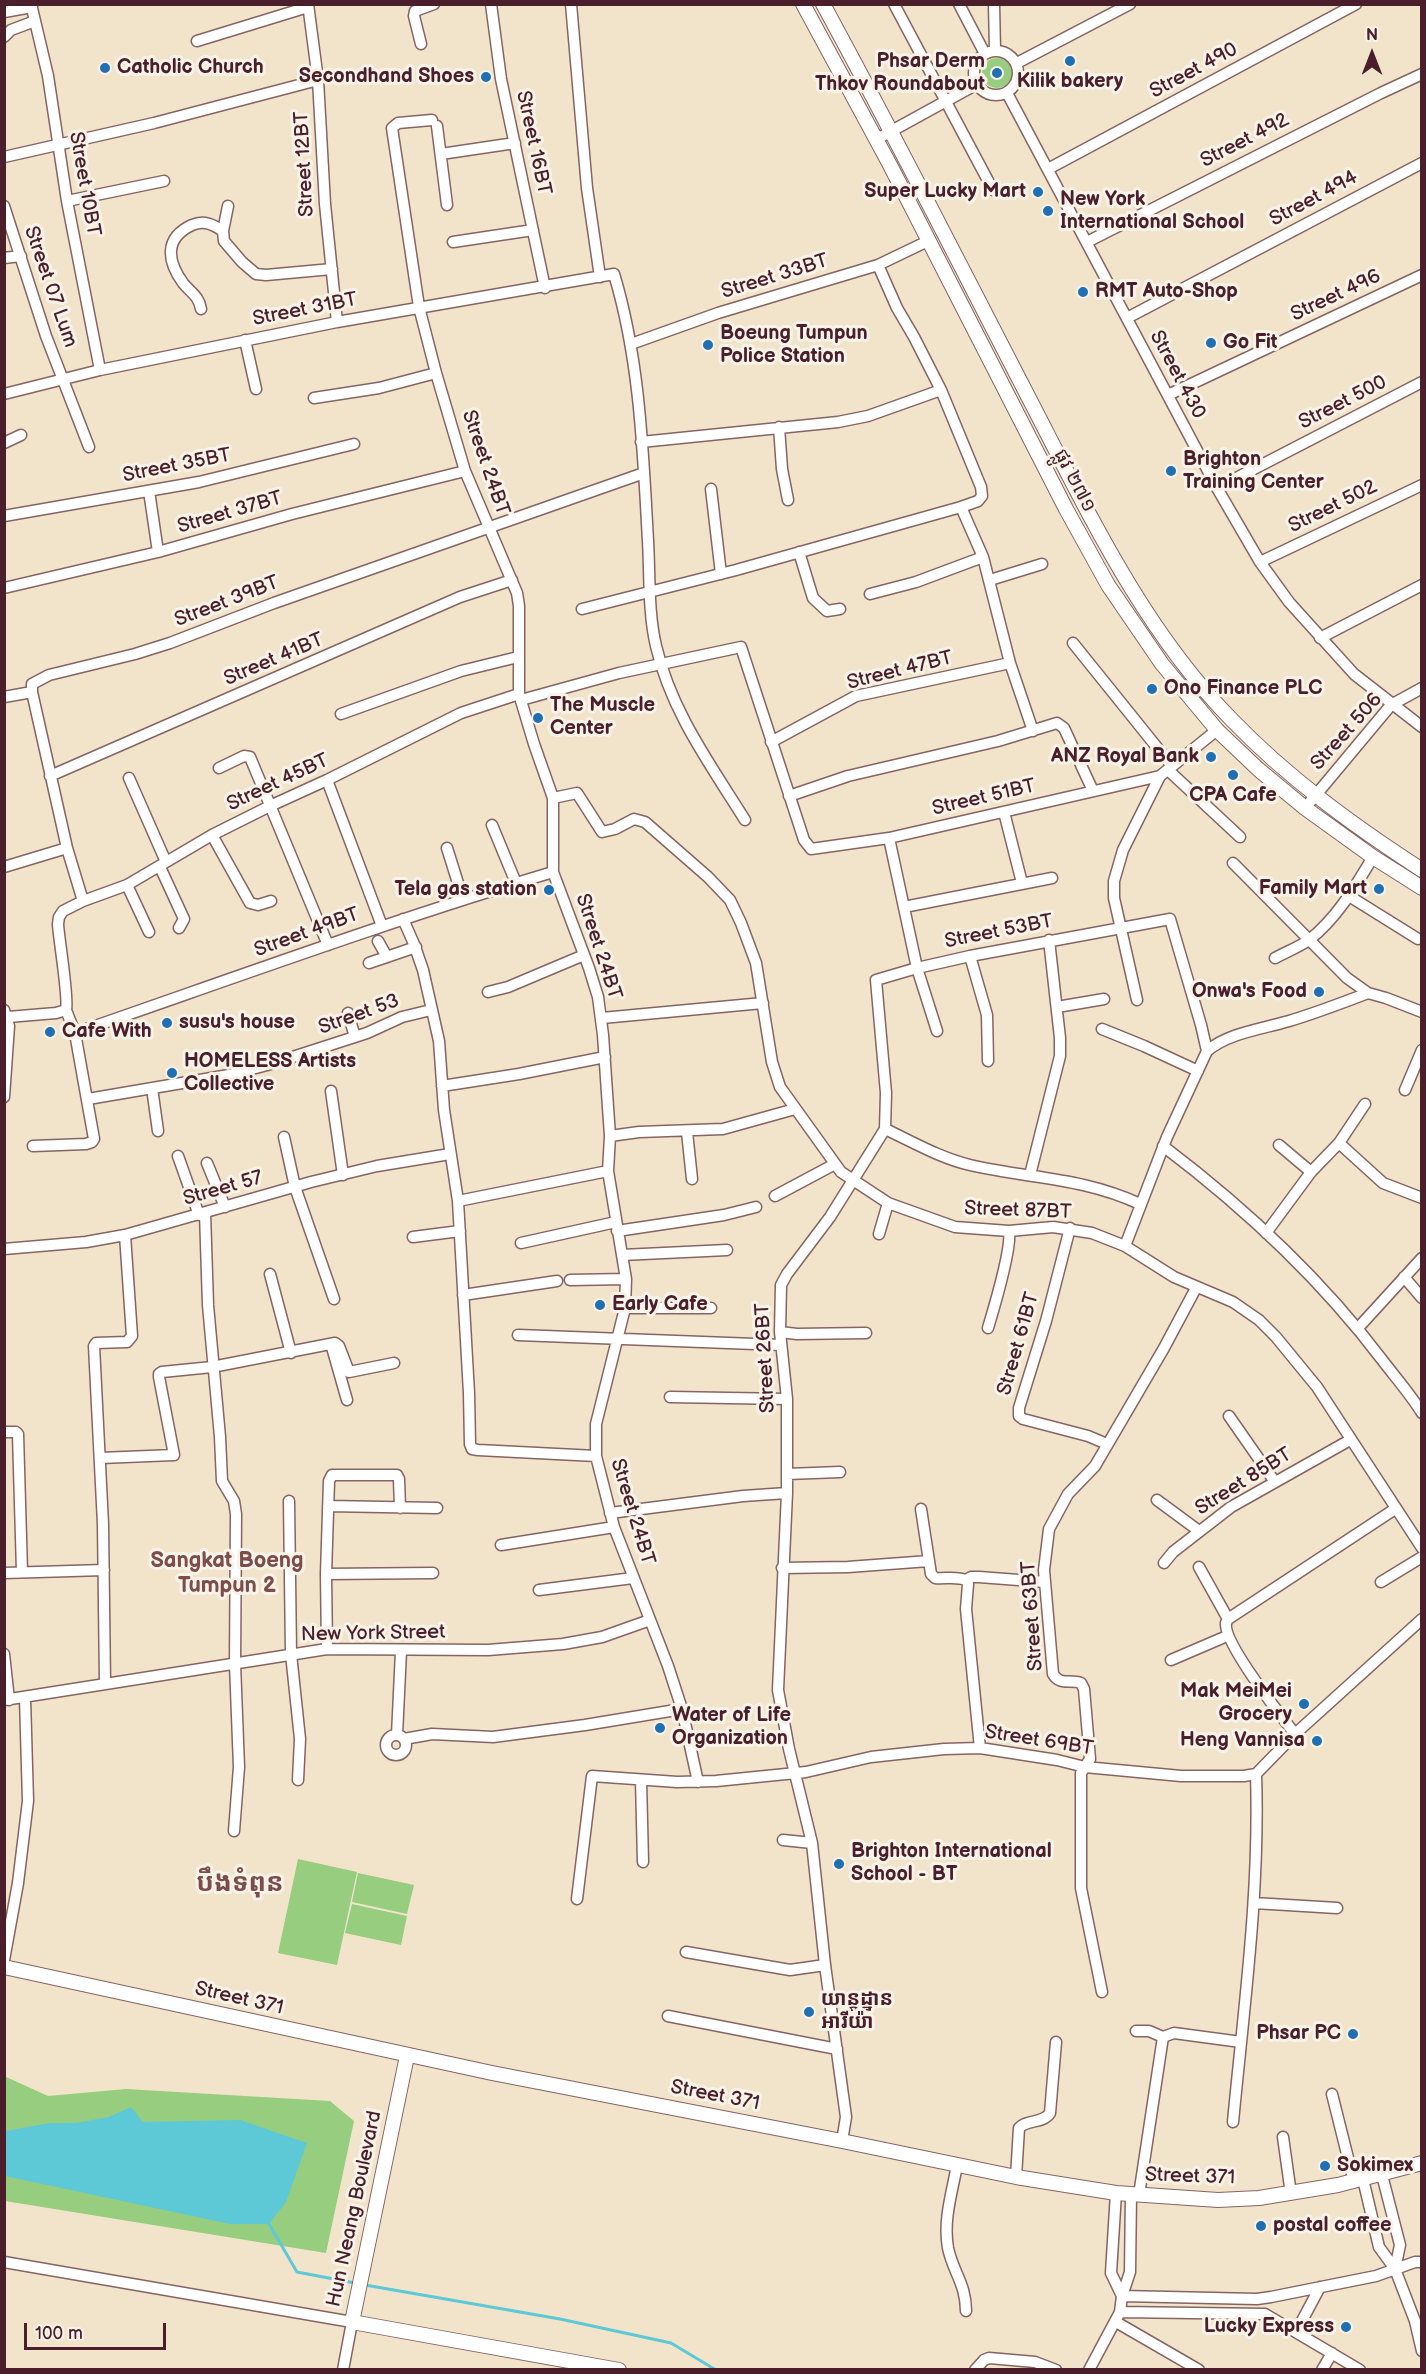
<!DOCTYPE html>
<html>
<head>
<meta charset="utf-8">
<style>
  body { margin:0 }
  #map { position:relative; width:1426px; height:2374px; overflow:hidden; background:#f2e4ca; font-family:"Balsamiq Sans",sans-serif }
  canvas { display:block }
  .frame { position:absolute; inset:0; border:6px solid #4a1f2b; pointer-events:none }
  .north { position:absolute; left:1342px; top:24px; width:60px; height:60px; -webkit-text-stroke:4px #f7f3e8; paint-order:stroke; rotate:0deg; font-size:16px; font-weight:700; line-height:24px; text-align:center; color:#4a1f2b }
  .north::after { content:''; display:block; margin:auto; width:21px; height:27px; background:#4a1f2b; clip-path:polygon(50% 0,100% 100%,50% 72%,0 100%) }
  .scale { position:absolute; left:24px; top:2323px; width:142px; height:27px; box-sizing:border-box; border:3px solid #4a1f2b; border-top:0; padding-left:8px; font-size:18px; line-height:21px; white-space:nowrap; color:#4a1f2b; -webkit-text-stroke:4px #f7f3e8; paint-order:stroke }
</style>
</head>
<body>
<div id="map">
<canvas width="1426" height="2374"></canvas>
<div class="frame"></div>
<div class="north">N</div>
<div class="scale">100 m</div>
</div>
<script>
const context = document.querySelector('canvas').getContext('2d');
context.lineJoin = 'round';
function fill(path, color) { context.fillStyle = color; context.fill(path, 'evenodd'); }
function strokePath(path, color, width, dash) { context.strokeStyle = color; context.lineWidth = width; context.lineCap = dash ? 'butt' : 'round'; context.setLineDash(dash || []); context.stroke(path); }
function label(font, color, halo, rows, align = 'center') {
  context.font = font + ' "Balsamiq Sans","Noto Sans Khmer",sans-serif'; context.lineWidth = 6; context.setLineDash([]); context.textBaseline = 'middle'; context.strokeStyle = halo; context.fillStyle = color; for (const [text, x, y, turn = 0] of rows) {
    context.save(); context.translate(x, y); context.rotate((+turn || 0) * Math.PI / 180); context.textAlign = isNaN(turn) ? turn : align; if (halo) context.strokeText(text, 0, 0); context.fillText(text, 0, 0); context.restore();
  }
}
const green = new Path2D(`
  M982 73a15 15 0 1 1 30 0a15 15 0 1 1-30 0Z
  M298,1859L357,1872L337,1965L278,1953Z
  M358,1873L414,1885L407,1914L352,1902Z
  M352,1904L407,1916L401,1945L345,1933Z
  M4,2076L48,2096L126,2089L330,2101L354,2121L326,2253L5,2201Z`);
const water = new Path2D(`
  M131,2107L143,2122L240,2120L307,2143L286,2202L269,2224H230L5,2176V2131L50,2123H76L109,2117Z`);
const stream = new Path2D(`
  M269,2224L297,2272L355,2283
  M365,2285L560,2319L671,2343L716,2370`);
const minor = new Path2D(`
  M31,4L48,76L67,201L100,370
  M308,4L318,80L325,204L337,322
  M491,4L501,79L545,288
  M571,4L587,188L600,277
  M894,4L993,190
  M959,4L985,54
  M994,4L995,50
  M4,12L32,7
  M4,37L11,30L35,21
  M197,41L308,7
  M421,44L414,16L415,11L434,4
  M974 73a22 22 0 1 1 44 0a22 22 0 1 1-44 0Z
  M1017,63L1130,4
  M1007,93L1217,488L1260,562L1289,602L1354,674L1422,727
  M432,120L398,123L392,128L419,307L436,373L465,471L517,593L519,606V694L534,744L553,798V872L589,968L598,997L603,1035L610,1136L608,1171L626,1279L625,1308L596,1424V1456L614,1527L668,1666L682,1709L698,1782
  M437,126L447,205
  M877,139L977,84
  M441,154L515,143
  M4,157L154,123L318,80
  M1048,169L1356,4
  M67,201L164,181
  M4,206L46,336L89,447
  M228,206L223,231L224,241L242,262L256,274L266,275L332,269
  M453,242L533,230
  M1087,242L1381,93L1422,74
  M4,258L21,256
  M201,309C199,296 191,293 183,283C167,261 164,238 192,225C204,220 212,224 223,231
  M1127,318L1422,163
  M245,340L256,389
  M631,344L718,313L878,265L928,241
  M4,394L100,370L337,322L614,274C640,360 643,452 648,541C650,575 648,612 656,646C671,711 710,764 745,820
  M1168,395L1422,275
  M314,398L379,388L436,373
  M779,427L782,469L788,500
  M641,442L838,422L868,416L941,390
  M4,443L21,435
  M1217,488L1422,382
  M711,489L721,574
  M149,491L158,552
  M961,507L983,557L1010,663L1033,731
  M4,516L199,482L354,444
  M799,552L813,598L827,611L840,609
  M1260,562L1422,485
  M990,580L1042,564
  M4,588L158,552L292,514L465,471
  M870,594L916,582L983,557
  M582,609L736,570L961,507L978,501L982,496L981,487L941,390L914,337L897,308L878,265
  M1320,638L1422,585
  M1073,643L1172,766
  M4,697L32,692
  M521,700L619,673L741,647L804,840L811,849L889,838L1160,776
  M341,714L461,671L518,657
  M771,742L856,696L1010,663
  M219,768L244,756L250,757L328,945
  M1168,770L1240,837
  M50,776L460,597L512,580
  M129,778L166,862
  M327,780L382,926
  M789,796L848,776L998,741L1057,723L1064,728L1093,791
  M553,798L577,793L602,832L615,829L634,819L645,822L708,877L730,900L741,923L756,963L772,1062L780,1087L841,1172L888,1203L955,1227L1009,1231L1053,1227L1092,1233L1125,1246L1174,1277L1233,1302L1259,1320L1276,1337L1317,1387L1422,1548
  M1305,808L1391,705L1422,688
  M1004,812L1022,883
  M492,825L516,883
  M212,835L250,903L258,905L271,901
  M889,838L917,968L937,1031
  M447,848L463,899
  M1233,863L1347,978L1368,993L1386,998L1422,1012
  M4,867L67,848
  M160,867L184,919L179,928
  M127,885L149,932
  M1349,896L1418,939
  M83,901L67,848L32,692V684L49,675L135,654L170,643L274,603L644,473
  M904,907L1052,878
  M403,919L414,944L423,970L439,1041L444,1110L458,1201L469,1393L470,1444L472,1449L478,1450L596,1456
  M378,941L387,957
  M970,956L987,1015L988,1061
  M1275,958C1286,952 1299,947 1309,940C1337,918 1355,887 1373,857
  M369,963L416,947
  M488,992L508,987L584,955
  M1137,1000L1114,898V881L1123,850L1160,776L1217,730
  M1057,1007L1104,999
  M4,1010L9,1026L4,1097
  M348,1013L355,1037
  M8,1017L56,1013L66,1010C69,998 59,941 58,924L59,917L63,911L83,901L127,885L212,835L270,806L327,780L461,713L519,694
  M602,1018L763,1003
  M1102,1029L1144,1046L1198,1071
  M75,1033C234,978 392,920 553,872
  M442,1086L519,1074L605,1057
  M152,1088L158,1131
  M1405,1090L1422,1050
  M331,1091L343,1175
  M88,1099L229,1075L271,1064L367,1033L402,1017L431,1010
  M885,1129C913,1142 940,1158 970,1165C1031,1179 1081,1177 1140,1204
  M687,1132L692,1179
  M610,1136L639,1132L723,1129L795,1109
  M284,1137L295,1187L334,1299
  M1339,1143L1383,1183L1422,1198
  M1279,1145L1311,1172
  M33,1146L86,1144L92,1142L94,1139L75,1033L66,1010
  M1163,1146C1245,1208 1321,1279 1383,1361C1396,1378 1411,1395 1422,1413
  M178,1156L199,1215
  M207,1163L225,1207
  M1030,1175L1060,1056V1038L1049,940
  M775,1196L835,1164
  M458,1201L608,1171
  M205,1213L208,1305L220,1437L222,1481L234,1501L236,1514L235,1664L239,1767L234,1831
  M1070,1228L1046,1321L1019,1408V1416L1023,1419L1088,1436L1107,1444
  M617,1231L724,1215L756,1207
  M1266,1233L1311,1172L1339,1143L1365,1104
  M879,1234L888,1203
  M413,1237L460,1231
  M521,1243L616,1222
  M1125,1246L1167,1137L1207,1051C1228,1033 1262,1029 1289,1021C1316,1013 1342,1003 1368,993
  M4,1249L86,1242L125,1235L311,1182L377,1166L450,1154
  M622,1255L727,1250
  M270,1274L291,1353
  M1404,1277L1422,1298
  M570,1280L626,1279
  M463,1295L557,1281
  M625,1308H711
  M988,1328C994,1308 1012,1248 1009,1231
  M1358,1328L1422,1258
  M780,1332L797,1334L866,1333
  M518,1335L781,1345
  M331,1344L347,1400
  M670,1397L787,1399
  M1229,1416L1275,1482
  M4,1432H16L18,1434L22,1572
  M100,1458L174,1455L159,1377V1374L162,1372L212,1367L335,1343L339,1346L349,1372L394,1363
  M787,1474L840,1472
  M1157,1500L1199,1531
  M289,1501L291,1654L300,1739L298,1780
  M328,1506L437,1508
  M921,1509L931,1574L935,1578C945,1579 957,1576 966,1580L968,1584L966,1609L980,1748
  M610,1513L743,1496L787,1493
  M501,1545L614,1527
  M1164,1563L1173,1552L1231,1507L1350,1440
  M1199,1567L1228,1619
  M782,1568L848,1567L929,1561
  M4,1573L104,1570
  M326,1574L433,1573
  M966,1580L971,1577H979L1045,1582
  M1381,1582L1422,1557
  M539,1590L633,1578
  M327,1649L326,1574L329,1481L332,1475H397L399,1479L400,1508
  M4,1654L9,1700
  M1171,1660L1227,1636
  M105,1684L103,1524L94,1346L96,1343L127,1342L132,1336L125,1235
  M4,1700L327,1649L488,1650L563,1644L602,1637L650,1620
  M1295,1734C1281,1716 1223,1642 1226,1623L1228,1619L1395,1509
  M397,1735L401,1651
  M386 1745a10 10 0 1 1 20 0a10 10 0 1 1-20 0Z
  M404,1739L432,1734L493,1737L585,1725L682,1709
  M641,1780L643,1862
  M783,1840L812,1843
  M577,1899L592,1776L677,1782L716,1781L806,1772L871,1757L944,1749L980,1748L1057,1760L1085,1767L1181,1776H1244L1256,1774L1295,1734L1422,1619
  M1254,1903L1337,1908
  M686,1952L790,1970L825,1965
  M4,1960L18,1883L28,1801L25,1698
  M1102,1992L1081,1888V1773L1090,1759L1084,1689L1081,1683C1070,1679 1060,1686 1053,1674L1044,1570L1049,1529L1068,1494L1095,1466L1164,1348L1196,1288
  M668,2016L837,2049
  M1136,2031H1149L1163,2037L1174,2033L1241,2042
  M1332,2094L1354,2182
  M1233,2122C1244,2006 1260,1891 1256,1774
  M1283,2137L1291,2194
  M842,2141L846,2117L825,1965L812,1843L789,1749L778,1690L787,1493V1399L780,1332L781,1285L787,1274L830,1217L885,1129L886,1093L876,980L917,968L970,956L1170,919L1201,1025L1207,1051
  M957,2165C952,2193 943,2220 948,2248C953,2272 966,2284 966,2311
  M1382,2175L1400,2245L1395,2269
  M1016,2177L1019,2128C1027,2119 1043,2124 1050,2113L1056,2042
  M1363,2179L1379,2247L1395,2269L1415,2321L1422,2351
  M1116,2193L1111,2273L1122,2296
  M1139,2195L1163,2037
  M4,2262L352,2322L343,2370
  M1122,2296L1257,2299L1271,2297L1376,2276L1415,2262H1422
  M1120,2312L1265,2314L1360,2370
  M1116,2322L1199,2370
  M1296,2332L1320,2287
  M975,2370L984,2360L989,2358L1035,2362L1056,2370
  M1089,2370L1120,2312L1122,2296L1130,2272L1131,2194
  M1322,2370L1332,2353`);
const major = new Path2D(`
  M803,4L890,165L1066,509L1108,585L1162,664L1217,730L1258,769L1305,808L1373,857L1422,888
  M823,4C895,136 963,271 1032,404C1089,514 1144,631 1232,720C1288,778 1354,826 1422,870
  M4,1967L492,2073L842,2141L1016,2177L1116,2193L1218,2200L1259,2198L1338,2185L1422,2163
  M407,2056L352,2322L619,2370`);
const markers = [
  [1070,61,6,"#1f6fb2"],
  [105,68,6,"#1f6fb2"],
  [997,73,6,"#1f6fb2"],
  [486,77,6,"#1f6fb2"],
  [1038,192,6,"#1f6fb2"],
  [1048,211,6,"#1f6fb2"],
  [1083,292,6,"#1f6fb2"],
  [1211,343,6,"#1f6fb2"],
  [708,345,6,"#1f6fb2"],
  [1171,471,6,"#1f6fb2"],
  [1152,689,6,"#1f6fb2"],
  [538,718,6,"#1f6fb2"],
  [1211,757,6,"#1f6fb2"],
  [1233,775,6,"#1f6fb2"],
  [1379,889,6,"#1f6fb2"],
  [549,890,6,"#1f6fb2"],
  [1319,992,6,"#1f6fb2"],
  [167,1023,6,"#1f6fb2"],
  [50,1032,6,"#1f6fb2"],
  [172,1073,6,"#1f6fb2"],
  [600,1305,6,"#1f6fb2"],
  [1304,1704,6,"#1f6fb2"],
  [660,1728,6,"#1f6fb2"],
  [1317,1741,6,"#1f6fb2"],
  [839,1864,6,"#1f6fb2"],
  [809,2012,6,"#1f6fb2"],
  [1353,2034,6,"#1f6fb2"],
  [1325,2166,6,"#1f6fb2"],
  [1261,2226,6,"#1f6fb2"],
  [1346,2327,6,"#1f6fb2"]
];
const poiNames = [
  ["Phsar Derm",985,62,"right"],
  ["Thkov Roundabout",985,85,"right"],
  ["Catholic Church",117,68],
  ["Secondhand Shoes",474,77,"right"],
  ["Kilik bakery",1070,82,"center"],
  ["Super Lucky Mart",1026,192,"right"],
  ["New York",1060,200],
  ["International School",1060,223],
  ["RMT Auto-Shop",1095,292],
  ["Boeung Tumpun",720,334],
  ["Police Station",720,357],
  ["Go Fit",1223,343],
  ["Brighton",1183,460],
  ["Training Center",1183,483],
  ["Ono Finance PLC",1164,689],
  ["The Muscle",550,706],
  ["Center",550,729],
  ["ANZ Royal Bank",1199,757,"right"],
  ["CPA Cafe",1233,796,"center"],
  ["Family Mart",1367,889,"right"],
  ["Tela gas station",537,890,"right"],
  ["Onwa's Food",1307,992,"right"],
  ["susu's house",179,1023],
  ["Cafe With",62,1032],
  ["HOMELESS Artists",184,1062],
  ["Collective",184,1085],
  ["Early Cafe",612,1305],
  ["Mak MeiMei",1292,1692,"right"],
  ["Grocery",1292,1715,"right"],
  ["Water of Life",672,1716],
  ["Organization",672,1739],
  ["Heng Vannisa",1305,1741,"right"],
  ["Brighton International",851,1852],
  ["School - BT",851,1875],
  ["យាន្ដដ្ឋាន",821,2000],
  ["អារីយ៉ា",821,2023],
  ["Phsar PC",1341,2034,"right"],
  ["Sokimex",1337,2166],
  ["postal coffee",1273,2226],
  ["Lucky Express",1334,2327,"right"]
];
const streetNames = [
  ["Street 490",1194,71,-28],
  ["Street 492",1245,141,-27],
  ["Street 16BT",533,143,78],
  ["Street 12BT",305,164,-93],
  ["Street 10BT",84,184,80],
  ["Street 494",1314,199,-28],
  ["Street 33BT",775,277,-17],
  ["Street 07 Lum",50,287,71],
  ["Street 496",1336,296,-25],
  ["Street 31BT",305,310,-11],
  ["Street 430",1177,375,62],
  ["Street 500",1343,403,-27],
  ["Street 24BT",485,463,71],
  ["Street 35BT",177,466,-11],
  ["ផ្លូវ ២៧១",1074,481,62],
  ["Street 502",1333,507,-26],
  ["Street 37BT",230,513,-16],
  ["Street 39BT",227,602,-21],
  ["Street 41BT",274,660,-23],
  ["Street 47BT",900,671,-14],
  ["Street 506",1347,732,-48],
  ["Street 45BT",278,783,-25],
  ["Street 51BT",984,798,-13],
  ["Street 53BT",999,932,-11],
  ["Street 49BT",307,933,-20],
  ["Street 24BT",598,947,72],
  ["Street 53",359,1015,-20],
  ["Street 57",223,1189,-16],
  ["Street 87BT",1018,1211,2],
  ["Street 61BT",1019,1344,-74],
  ["Street 26BT",766,1358,-93],
  ["Street 85BT",1244,1482,-32],
  ["Street 24BT",632,1512,73],
  ["Street 63BT",1033,1616,-94],
  ["New York Street",373,1634,-1],
  ["Street 69BT",1039,1741,9],
  ["Street 371",239,1999,13],
  ["Street 371",715,2096,11],
  ["Street 371",1190,2177,2],
  ["Hun Neang Boulevard",355,2209,-78]
];
const quarterNames = [
  ["Sangkat Boeng",227,1561],
  ["Tumpun 2",227,1586]
];
const districtNames = [
  ["បឹងទំពុន",240,1884]
];
fill(green, '#97cd7f');
fill(water, '#5dc8d6');
strokePath(stream, '#5dc8d6', 3);
strokePath(minor, '#856463', 13);
strokePath(major, '#856463', 16);
strokePath(minor, '#fff', 10);
strokePath(major, '#fff', 14);
for (const [x, y, r, color] of markers) { const dot = new Path2D(); dot.arc(x, y, r, 0, 2 * Math.PI); context.fillStyle = color; context.fill(dot); strokePath(dot, '#f7f3e8', 2); }
label('bold 20px', '#4a1f2b', '#f7f3e8', poiNames, 'left');
label('20px', '#4a1f2b', '#f7f3e8', streetNames);
label('bold 22px', '#7d4d4c', '#f7f3e8', quarterNames);
label('bold 26px', '#7d4d4c', '#f7f3e8', districtNames);
</script>
</body>
</html>
